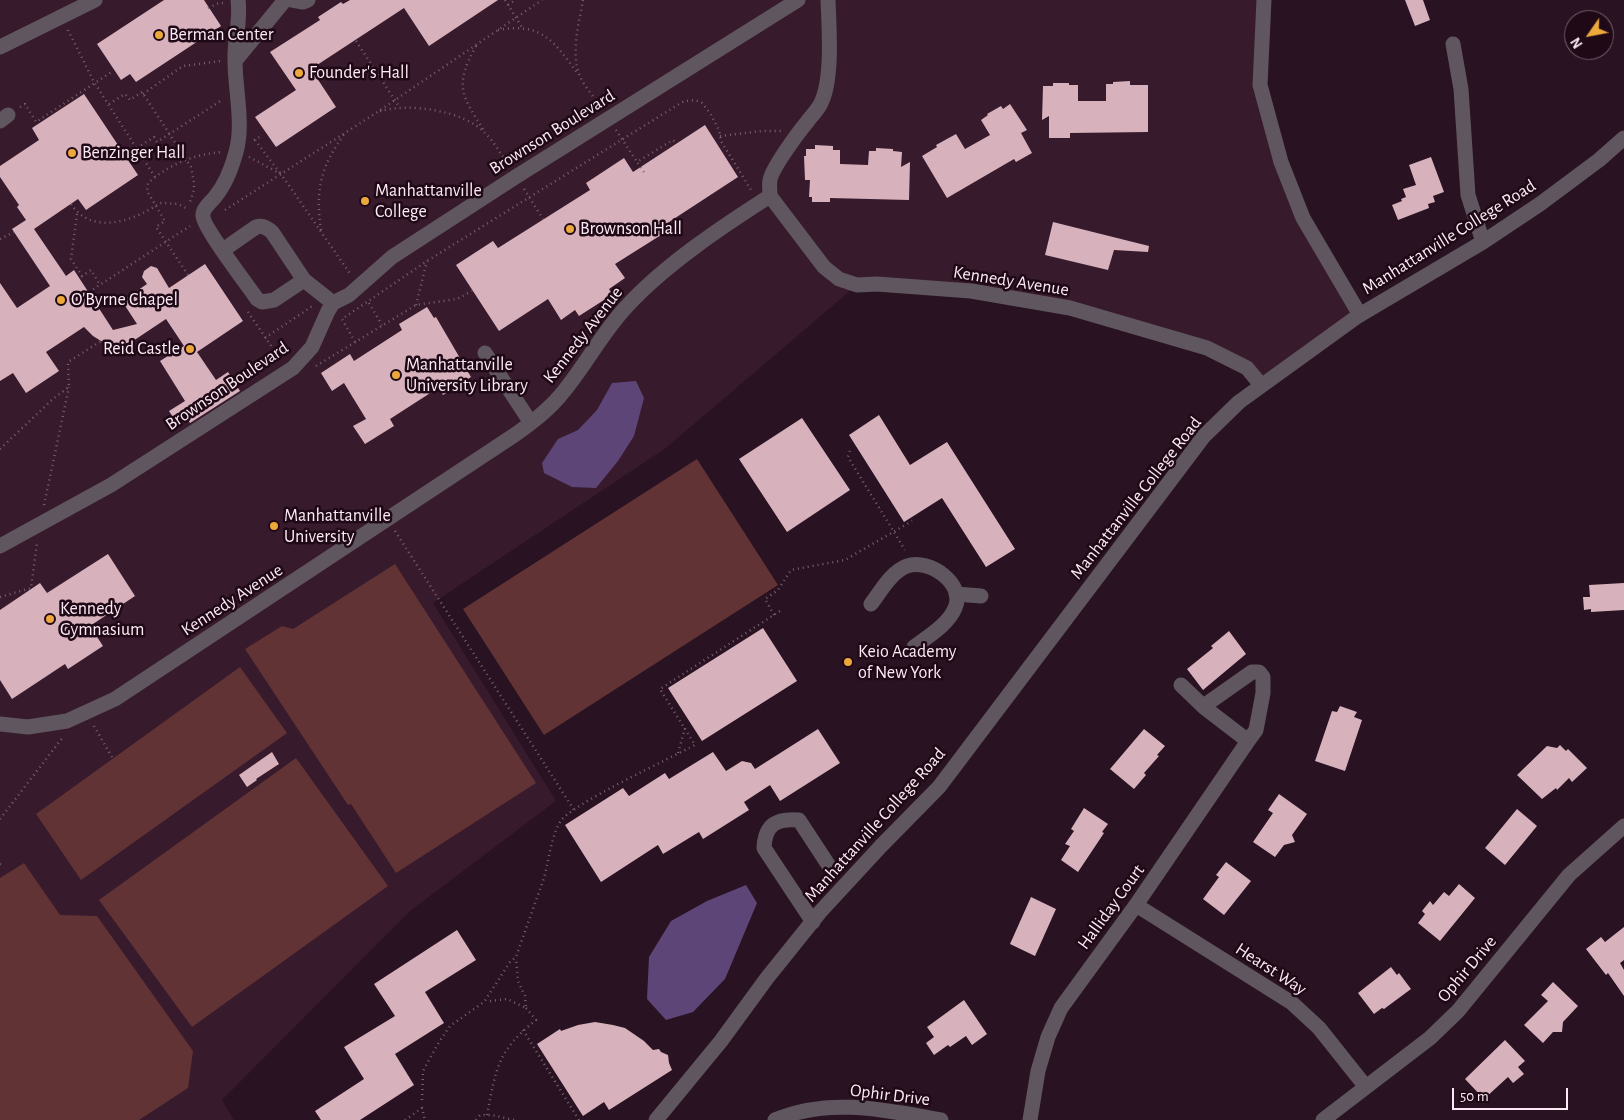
<!DOCTYPE html>
<html>
<head>
<meta charset="utf-8">
<style>
  body { margin:0 }
  #map { position:relative; width:1624px; height:1120px; overflow:hidden; background:#291221; font-family:"Alegreya Sans",sans-serif }
  canvas { display:block }
  .north { position:absolute; left:1564px; top:10px; width:50px; height:50px; box-sizing:border-box; background:#1f0917; border:1px solid #77636f; border-radius:50%; rotate:237deg; font-size:14px; font-weight:700; line-height:20px; text-align:center; color:#fcebf4 }
  .north::after { content:''; display:block; margin:auto; width:18px; height:22px; background:#eda83c; clip-path:polygon(50% 0,100% 100%,50% 72%,0 100%) }
  .scale { position:absolute; left:1452px; top:1088px; width:116px; height:22px; box-sizing:border-box; border:2px solid #fcebf4; border-top:0; padding-left:6px; font-size:15px; line-height:18px; white-space:nowrap; color:#fcebf4; -webkit-text-stroke:4px #1f0917; paint-order:stroke }
</style>
</head>
<body>
<div id="map">
<canvas width="1624" height="1120"></canvas>
<div class="north">N</div>
<div class="scale">50 m</div>
</div>
<script>
const context = document.querySelector('canvas').getContext('2d');
context.lineJoin = 'round';
function fill(path, color) { context.fillStyle = color; context.fill(path, 'evenodd'); }
function strokePath(path, color, width, dash) { context.strokeStyle = color; context.lineWidth = width; context.lineCap = dash ? 'butt' : 'round'; context.setLineDash(dash || []); context.stroke(path); }
function label(font, color, halo, rows, align = 'center') {
  context.font = font + ' "Alegreya Sans",sans-serif'; context.lineWidth = 5; context.setLineDash([]); context.textBaseline = 'middle'; context.strokeStyle = halo; context.fillStyle = color; for (const [text, x, y, turn = 0] of rows) {
    context.save(); context.translate(x, y); context.rotate((+turn || 0) * Math.PI / 180); context.textAlign = isNaN(turn) ? turn : align; if (halo) context.strokeText(text, 0, 0); context.fillText(text, 0, 0); context.restore();
  }
}
const built = new Path2D(`
  M0,0H1264L1260,85L1281,162L1360,315L1261,385L1246,368L1070,308L857,285L666,448L433,603L556,801L410,911L222,1100L234,1120H0Z`);
const green = new Path2D(`
  M697,459L778,585L544,735L463,609Z
  M395,564L536,783L396,873L351,804L348,805L245,649L282,626L293,629Z
  M240,667L287,733L81,880L36,814Z
  M296,758L388,886L192,1027L99,900Z
  M24,863L60,915L97,916L193,1051L188,1088L139,1120H0V878Z`);
const water = new Path2D(`
  M636,381L644,398L634,436L618,461L596,488L572,487L544,473L542,463L558,439L578,430L597,410L612,383Z
  M746,885L757,903L725,979L693,1012L666,1020L647,999L649,957L671,921L707,901Z`);
const building = new Path2D(`
  M164,0H204L221,26L136,82L130,74L121,80L97,44Z
  M350,0H498L429,46L404,8L311,69L336,107L276,147L255,117L296,90L270,52L320,20L318,17L341,2L343,4Z
  M1405,0H1423L1430,20L1415,26Z
  M1130,81V85H1148V132L1070,133V138H1049V116L1042,120L1043,86H1053V83H1069V85H1078V101H1106V84H1113V82Z
  M84,94L138,175L86,210L78,199L34,229L66,276L74,270L113,330L137,324L122,301L147,284L142,277L144,271L151,266L157,268L169,288L205,264L243,321L197,352L216,380L228,372L240,391L190,423L188,420L178,425L169,411L185,401L160,361L184,346L166,319L133,341L124,344L115,345L101,341L93,336L84,327L46,352L59,371L26,393L13,373L0,381V283L17,308L50,286L12,229L26,220L17,207L19,205L0,177V166L39,140L32,128Z
  M1010,104L1027,130L1021,133L1032,153L1016,162L1014,159L947,198L922,156L937,147L936,145L956,134L965,149L990,135L981,120L988,115L987,114L1001,106L1003,109Z
  M705,125L738,177L666,224L669,230L615,264L625,278L609,289L612,294L604,300L579,316L575,310L561,320L548,299L499,331L456,265L493,241L498,248L590,190L586,183L624,158L633,172Z
  M815,145L833,146V150H840V164L868,165L869,151H876V148L893,149V151L902,152L901,167L910,162L909,200L830,198V202H812V197H809L810,180H805L804,156H806V149H815Z
  M1431,157L1444,192L1433,196L1435,202L1428,204L1429,208L1398,220L1392,205L1402,201L1401,199L1406,197L1403,189L1416,185L1409,165Z
  M1053,222L1149,246L1148,252L1114,250L1108,270L1045,255Z
  M427,307L434,318L436,317L471,377L443,395L438,388L390,419L394,426L365,444L353,426L366,419L344,383L332,391L321,373L350,354L354,361L402,330L399,324Z
  M879,415L910,465L947,442L1015,549L986,567L942,498L904,522L849,435Z
  M802,418L850,490L787,532L739,459Z
  M108,554L135,596L90,626L103,646L68,669L65,664L12,699L0,680V610L40,583L47,593Z
  M1624,583V610L1591,612V609L1584,610L1583,597H1590L1589,585Z
  M763,628L797,681L702,741L668,688Z
  M1229,631L1246,654L1203,690L1187,669L1213,648L1211,646Z
  M1340,706L1357,712L1354,717L1362,720L1345,771L1315,761L1332,711L1337,712Z
  M818,729L840,763L780,801L770,785L744,802L749,810L703,839L699,832L663,854L658,845L601,882L565,825L623,788L629,796L665,773L669,779L713,752L726,771L742,761L751,763L755,769Z
  M1144,729L1165,746L1157,755L1159,756L1144,773L1146,775L1134,789L1110,769Z
  M1560,745L1566,751L1568,749L1587,768L1572,782L1569,778L1557,790L1556,788L1542,799L1517,775L1547,746L1557,748Z
  M272,752L279,764L256,779L257,780L247,787L239,775Z
  M1279,794L1307,814L1292,835L1295,842L1284,845L1275,857L1253,842L1273,813L1268,810Z
  M1084,808L1108,824L1102,832L1104,833L1078,872L1061,860L1070,846L1065,844L1074,831L1071,829Z
  M1517,809L1537,826L1505,865L1485,848Z
  M1226,862L1251,881L1224,915L1203,899L1219,877L1216,875Z
  M1459,884L1475,898L1440,941L1418,923L1425,914L1422,911L1430,901L1433,905L1444,892L1449,896Z
  M1031,897L1056,909L1035,956L1010,944Z
  M1624,927V960L1620,963L1624,970V996L1608,973L1606,975L1586,949L1601,937L1605,942Z
  M457,930L476,960L425,992L444,1023L395,1054L414,1085L360,1120H321L315,1111L364,1079L344,1047L395,1016L374,984Z
  M1391,967L1397,975L1399,973L1411,989L1384,1009L1382,1008L1374,1014L1358,993Z
  M1553,982L1578,1006L1563,1022L1562,1032H1553L1543,1043L1524,1025L1548,1001L1541,995Z
  M964,1000L987,1034L972,1045L966,1036L950,1047L948,1045L934,1055L926,1043L934,1037L927,1027Z
  M595,1022L613,1025L625,1028L644,1041L653,1050L659,1049L661,1052L668,1055L669,1063L672,1070L609,1110L604,1102L583,1116L537,1044L560,1029L561,1031L578,1025Z
  M1505,1040L1525,1061L1518,1067L1524,1074L1513,1083L1508,1077L1484,1099L1465,1079Z`);
const path = new Path2D(`
  M505,0L523,29
  M583,0C579,23 571,51 579,74C583,85 594,97 601,107
  M508,5L515,0
  M208,8L219,3H224
  M68,30L94,82L155,177
  M498,30C543,22 554,42 578,74
  M356,41L400,108
  M476,46C454,86 461,95 485,132
  M143,94L183,66L221,61
  M109,104L125,94L130,100L142,92L191,167L194,183V190L190,202
  M20,107L25,104L36,122L113,71
  M380,111C410,103 464,110 486,134C495,143 501,155 509,165
  M616,130L637,162
  M720,136L762,131H781
  M254,140L261,136
  M255,140L280,173
  M137,148L154,137L157,142L222,100
  M249,157L281,174L351,275
  M644,172L637,162L673,140L676,143
  M524,189L543,219
  M71,204C92,236 134,221 160,203L178,204L188,209
  M225,210L376,113L542,0
  M77,214L71,259L82,276L91,270L100,285
  M321,230C315,189 321,165 346,132
  M0,239L14,232
  M188,275L156,227L165,221L147,191L148,183C168,165 194,154 222,152
  M89,292L190,226
  M369,303L382,325
  M416,305L427,261
  M248,312L280,359
  M265,338L311,307H314
  M355,342L342,319L427,261L684,101L695,100L702,103L710,113L719,130L721,141L751,190
  M316,366L416,305L457,299L472,291
  M0,449L54,398L69,387L68,362L101,341
  M850,451L848,457L905,550
  M44,505L69,387
  M395,531L574,810
  M0,597L31,588L37,543
  M774,615L765,599L778,590L791,570L845,560L912,521
  M94,726L113,759
  M678,753L685,728
  M0,819L63,737
  M0,864L2,866
  M490,1001L507,999L526,1008L525,996L518,981L516,958
  M523,1030L579,1120
  M422,1100L423,1071L439,1042L450,1026L484,1002L510,962L516,957C525,931 534,906 543,881C549,862 550,840 560,822C569,805 673,757 695,745L660,689L783,609
  M487,1115C496,1069 497,1051 536,1020L526,1008
  M405,1120L422,1108L425,1120
  M476,1120L480,1115H492L514,1120`);
const minor = new Path2D(`
  M238,0C241,21 234,40 235,61C235,89 244,124 236,152C232,167 225,185 215,197C211,202 202,209 203,216C203,227 248,286 257,299L262,302L274,300L304,280
  M292,0L303,2L308,0
  M1264,0L1260,85L1281,162L1303,218L1360,315
  M1453,44L1461,89L1468,195L1483,242
  M0,47L95,0
  M235,61L285,0
  M0,121L8,115
  M770,196L824,267L839,279L857,285L877,284L971,291L1070,308L1207,348L1247,368L1261,385
  M770,196C770,191 769,185 770,180C772,168 798,133 807,122C811,116 818,110 821,103C833,79 829,27 828,0
  M223,250L256,227C263,225 267,228 272,232L304,280L333,303
  M485,353L531,423
  M0,546L111,485L293,368L312,347L328,311L333,303L349,295L392,257L517,176L798,0
  M956,594L981,596
  M871,604C881,591 891,572 907,566C929,558 966,584 955,608C948,625 927,637 914,647
  M1181,685L1205,708
  M0,724L28,727L67,721L115,699L516,434C534,421 551,408 564,391C587,363 603,331 628,305C666,264 723,226 770,196
  M1136,905L1292,1003L1319,1028L1366,1087
  M813,922L764,848C765,824 777,818 799,820L833,872
  M656,1120L721,1041L767,978L820,912L881,846L939,787L1204,436L1239,402L1358,316L1483,242L1540,204L1599,160L1624,138
  M775,1120C829,1097 886,1110 941,1120
  M1030,1120L1038,1071L1048,1037L1061,1008L1136,905L1248,741L1256,730L1263,693V677L1259,672H1252L1208,703L1205,708L1248,741
  M1323,1120L1430,1038L1458,1011L1569,875L1624,826`);
const markers = [
  [159,35,5,"#eda83c"],
  [299,73,5,"#eda83c"],
  [72,153,5,"#eda83c"],
  [365,201,5,"#eda83c"],
  [570,229,5,"#eda83c"],
  [61,300,5,"#eda83c"],
  [190,349,5,"#eda83c"],
  [396,375,5,"#eda83c"],
  [274,526,5,"#eda83c"],
  [50,619,5,"#eda83c"],
  [848,662,5,"#eda83c"]
];
const poiNames = [
  ["Berman Center",169,35],
  ["Founder's Hall",309,73],
  ["Benzinger Hall",82,153],
  ["Manhattanville",375,191],
  ["College",375,212],
  ["Brownson Hall",580,229],
  ["O'Byrne Chapel",71,300],
  ["Reid Castle",180,349,"right"],
  ["Manhattanville",406,365],
  ["University Library",406,386],
  ["Manhattanville",284,516],
  ["University",284,537],
  ["Kennedy",60,609],
  ["Gymnasium",60,630],
  ["Keio Academy",858,652],
  ["of New York",858,673]
];
const streetNames = [
  ["Brownson Boulevard",552,132,-32],
  ["Manhattanville College Road",1449,237,-32],
  ["Kennedy Avenue",1011,281,9],
  ["Kennedy Avenue",583,335,-52],
  ["Brownson Boulevard",227,386,-34],
  ["Manhattanville College Road",1136,498,-52],
  ["Kennedy Avenue",232,600,-33],
  ["Manhattanville College Road",875,825,-48],
  ["Halliday Court",1111,907,-54],
  ["Hearst Way",1271,969,33],
  ["Ophir Drive",1467,969,-50],
  ["Ophir Drive",890,1095,7]
];
fill(built, '#371a2c');
fill(green, '#613334');
fill(water, '#5e4578');
fill(building, '#d7b2bc');
strokePath(path, '#77626f', 2.5, [1, 4]);
strokePath(minor, '#5f5660', 15);
for (const [x, y, r, color] of markers) { const dot = new Path2D(); dot.arc(x, y, r, 0, 2 * Math.PI); context.fillStyle = color; context.fill(dot); strokePath(dot, '#1f0917', 2); }
label('18px', '#fcebf4', '#1f0917', poiNames, 'left');
label('18px', '#fcebf4', '#1f0917', streetNames);
</script>
</body>
</html>
